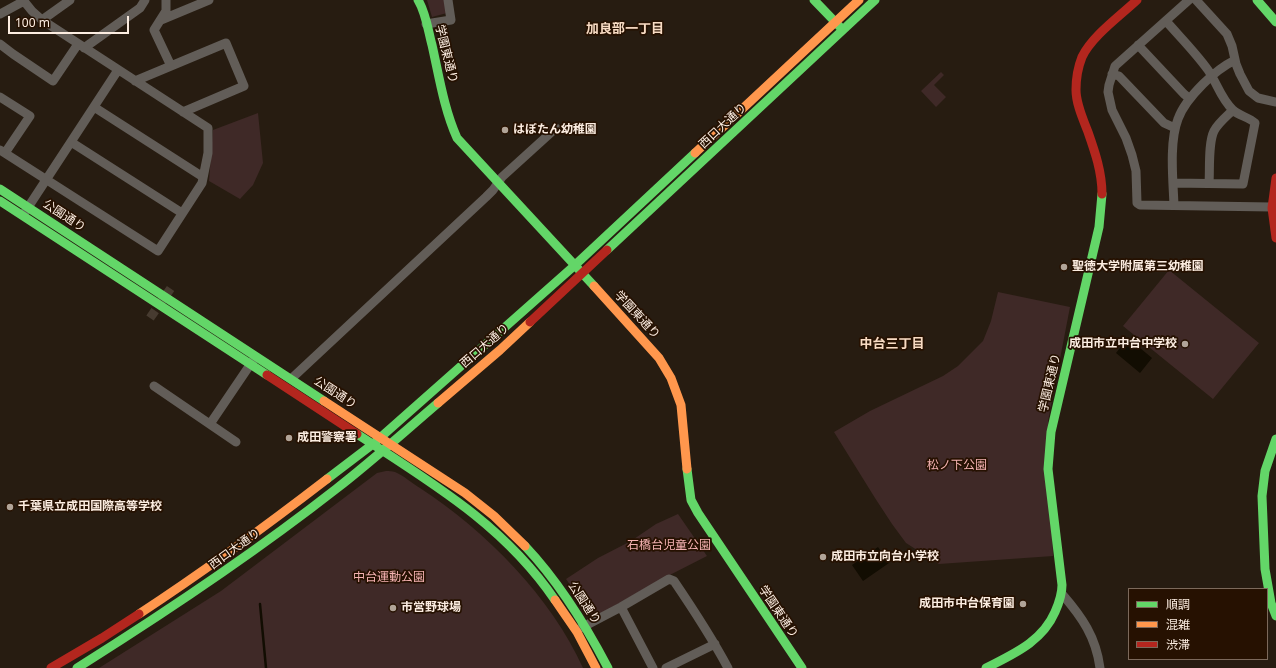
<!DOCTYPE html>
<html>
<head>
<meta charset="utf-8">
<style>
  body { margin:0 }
  #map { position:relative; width:1276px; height:668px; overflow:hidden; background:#271c11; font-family:"Noto Sans","Noto Sans JP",sans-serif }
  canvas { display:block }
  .legend { position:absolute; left:1128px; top:588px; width:140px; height:72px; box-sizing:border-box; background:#261101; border:1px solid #7c695b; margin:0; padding:5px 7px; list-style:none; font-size:12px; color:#fcede1 }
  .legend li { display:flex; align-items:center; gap:8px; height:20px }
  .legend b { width:20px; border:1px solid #7c695b }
  .scale { position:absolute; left:8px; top:16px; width:121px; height:18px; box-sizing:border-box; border:2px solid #fcede1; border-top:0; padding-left:5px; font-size:12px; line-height:14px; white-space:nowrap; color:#fcede1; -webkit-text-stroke:3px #261101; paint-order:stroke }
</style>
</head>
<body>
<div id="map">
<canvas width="1276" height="668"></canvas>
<ul class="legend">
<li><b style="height:5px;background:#63d668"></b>順調</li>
<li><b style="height:5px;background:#ff974d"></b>混雑</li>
<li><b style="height:5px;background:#b3261e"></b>渋滞</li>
</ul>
<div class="scale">100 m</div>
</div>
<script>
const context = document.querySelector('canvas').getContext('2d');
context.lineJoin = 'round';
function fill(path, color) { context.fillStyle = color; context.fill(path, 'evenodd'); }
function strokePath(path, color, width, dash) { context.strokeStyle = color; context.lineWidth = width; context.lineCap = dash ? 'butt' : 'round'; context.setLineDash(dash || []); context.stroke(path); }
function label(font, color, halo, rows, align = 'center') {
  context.font = font + ' "Noto Sans","Noto Sans JP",sans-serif'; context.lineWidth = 3.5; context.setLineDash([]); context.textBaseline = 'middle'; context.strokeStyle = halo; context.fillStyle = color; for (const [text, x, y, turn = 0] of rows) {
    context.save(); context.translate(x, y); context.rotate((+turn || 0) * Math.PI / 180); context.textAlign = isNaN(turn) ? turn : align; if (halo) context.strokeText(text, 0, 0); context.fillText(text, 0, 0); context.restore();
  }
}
const green = new Path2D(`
  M427,0H445L447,13L432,17Z
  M941,72L944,75L934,85L946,97L936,107L921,91Z
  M258,113L263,163L253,185L240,199L209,181L213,130Z
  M1169,270L1259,343L1213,399L1123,326Z
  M998,292L1070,307L1048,421L1053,556L939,564L906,543L892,524L875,498L834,432L870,411L943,376L958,366L983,341L991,321Z
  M386,471C389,471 392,471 395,472C403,475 413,484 420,488C485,530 552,598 583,668H99L221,591L377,473Z
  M678,514L707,556L658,581L593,618L566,579L598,558L631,541L656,524Z`);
const water = new Path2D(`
  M1128,338L1152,358L1140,373L1116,353Z
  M878,547L889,563L863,581L852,565Z`);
const stream = new Path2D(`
  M260,604L266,668`);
const streetTunnel = new Path2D(`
  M150,318L173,285`);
const street = new Path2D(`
  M166,0V11L154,30L171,66
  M1189,0L1115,66L1109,85L1108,92L1112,110L1126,138L1132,155L1136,171L1137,203L1140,205L1272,207
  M1196,0L1227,34L1232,46L1236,64L1240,74L1249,91L1258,98L1276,102
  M0,14L24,1
  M42,20L70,0
  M161,20L209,0
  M1166,21C1180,37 1196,53 1208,70C1217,83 1221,99 1233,110C1239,116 1249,117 1255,123L1243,184L1173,183
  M426,24L451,20L448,0
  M0,44L13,54L53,81L78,44
  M1138,45L1184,94L1189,98
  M84,48L140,8L145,0
  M1112,74L1119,76L1164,123L1175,128
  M135,81L226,43L244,86L183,112
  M0,97L30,116L5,153
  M94,107L203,177
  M71,142L182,213
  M0,150L158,251L202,183L208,153V128L42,20L32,11L23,0
  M1209,183C1210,170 1208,143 1214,131C1218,123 1227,116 1233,110
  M1174,205C1173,180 1169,142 1178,119C1183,105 1193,94 1203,84C1213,74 1223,66 1235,60
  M25,212L118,70
  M291,379L486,197L493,190L502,177L556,128
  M154,386L236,442
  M210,424L254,359
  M1062,594C1082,617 1096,637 1100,668
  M621,607L653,668
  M579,629L621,607L669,579L674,581C693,609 712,638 728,668
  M666,668L715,644`);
const fast = new Path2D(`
  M418,0C426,13 428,30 432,45C439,76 444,109 457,138L594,286
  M814,0L841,28
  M1257,0L1276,22
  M0,189L324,401
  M0,201L267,375
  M607,250L875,0
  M357,434C432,483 504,525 555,600
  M1276,439L1265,471L1262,496L1265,569L1271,603L1276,616
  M687,469L691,500L698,513L802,668
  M327,479L373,444L574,266L695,153
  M525,546C559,582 585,624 608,668
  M77,668C166,612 253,554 336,489C371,462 404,432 438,403
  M986,668C1013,654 1042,642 1055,612C1059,603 1062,595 1062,585L1048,469L1051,432L1099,227L1102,194`);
const slow = new Path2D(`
  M695,153L859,0
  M594,286L659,358L671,378L681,405L687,469
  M324,401L465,493L494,516L525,546
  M438,403L500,350L530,322
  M555,600L577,632L596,668
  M139,614C203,572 266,526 327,479`);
const jam = new Path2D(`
  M1276,178L1272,208L1276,238
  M1102,194C1102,172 1095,152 1088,132C1083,119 1076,104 1076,90C1076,80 1078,67 1082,57C1092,36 1120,16 1137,0
  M530,322L607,250
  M267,375L357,434
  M51,668L102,638L139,614`);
const markers = [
  [505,130,4,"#b1a498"],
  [1064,267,4,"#b1a498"],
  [1185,344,4,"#b1a498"],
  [289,438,4,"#b1a498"],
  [10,507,4,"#b1a498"],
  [823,557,4,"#b1a498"],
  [1023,604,4,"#b1a498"],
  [393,608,4,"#b1a498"]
];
const streetNames = [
  ["学園東通り",446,54,76],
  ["西口大通り",723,126,-43],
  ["公園通り",64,216,33],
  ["学園東通り",637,315,47],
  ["西口大通り",485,346,-41],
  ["学園東通り",1050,383,-77],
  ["公園通り",335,393,33],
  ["西口大通り",235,549,-36],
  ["公園通り",584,603,57],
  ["学園東通り",778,612,56]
];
const poiNames = [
  ["はぼたん幼稚園",513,130],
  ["聖徳大学附属第三幼稚園",1072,267],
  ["成田市立中台中学校",1177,344,"right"],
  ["成田警察署",297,438],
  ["千葉県立成田国際高等学校",18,507],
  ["成田市立向台小学校",831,557],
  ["成田市中台保育園",1015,604,"right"],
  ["市営野球場",401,608]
];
const parkNames = [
  ["松ノ下公園",957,466],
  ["石橋台児童公園",669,546],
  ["中台運動公園",389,578]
];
const neighbourhoodNames = [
  ["加良部一丁目",625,29],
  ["中台三丁目",892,344]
];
fill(green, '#3f2927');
fill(water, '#120d02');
strokePath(stream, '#120d02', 2.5);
strokePath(streetTunnel, '#473b30', 9, [9, 4.5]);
strokePath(street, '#625d58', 9);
strokePath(fast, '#63d668', 9);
strokePath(slow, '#ff974d', 9);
strokePath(jam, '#b3261e', 9);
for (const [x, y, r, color] of markers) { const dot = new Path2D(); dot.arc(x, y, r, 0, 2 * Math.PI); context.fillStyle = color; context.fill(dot); strokePath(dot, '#261101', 1.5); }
label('12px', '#fcede1', '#261101', streetNames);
label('bold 12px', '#fcede1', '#261101', poiNames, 'left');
label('12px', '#f4b2b1', '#261101', parkNames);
label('bold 13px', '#f8dbc3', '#261101', neighbourhoodNames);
</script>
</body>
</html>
